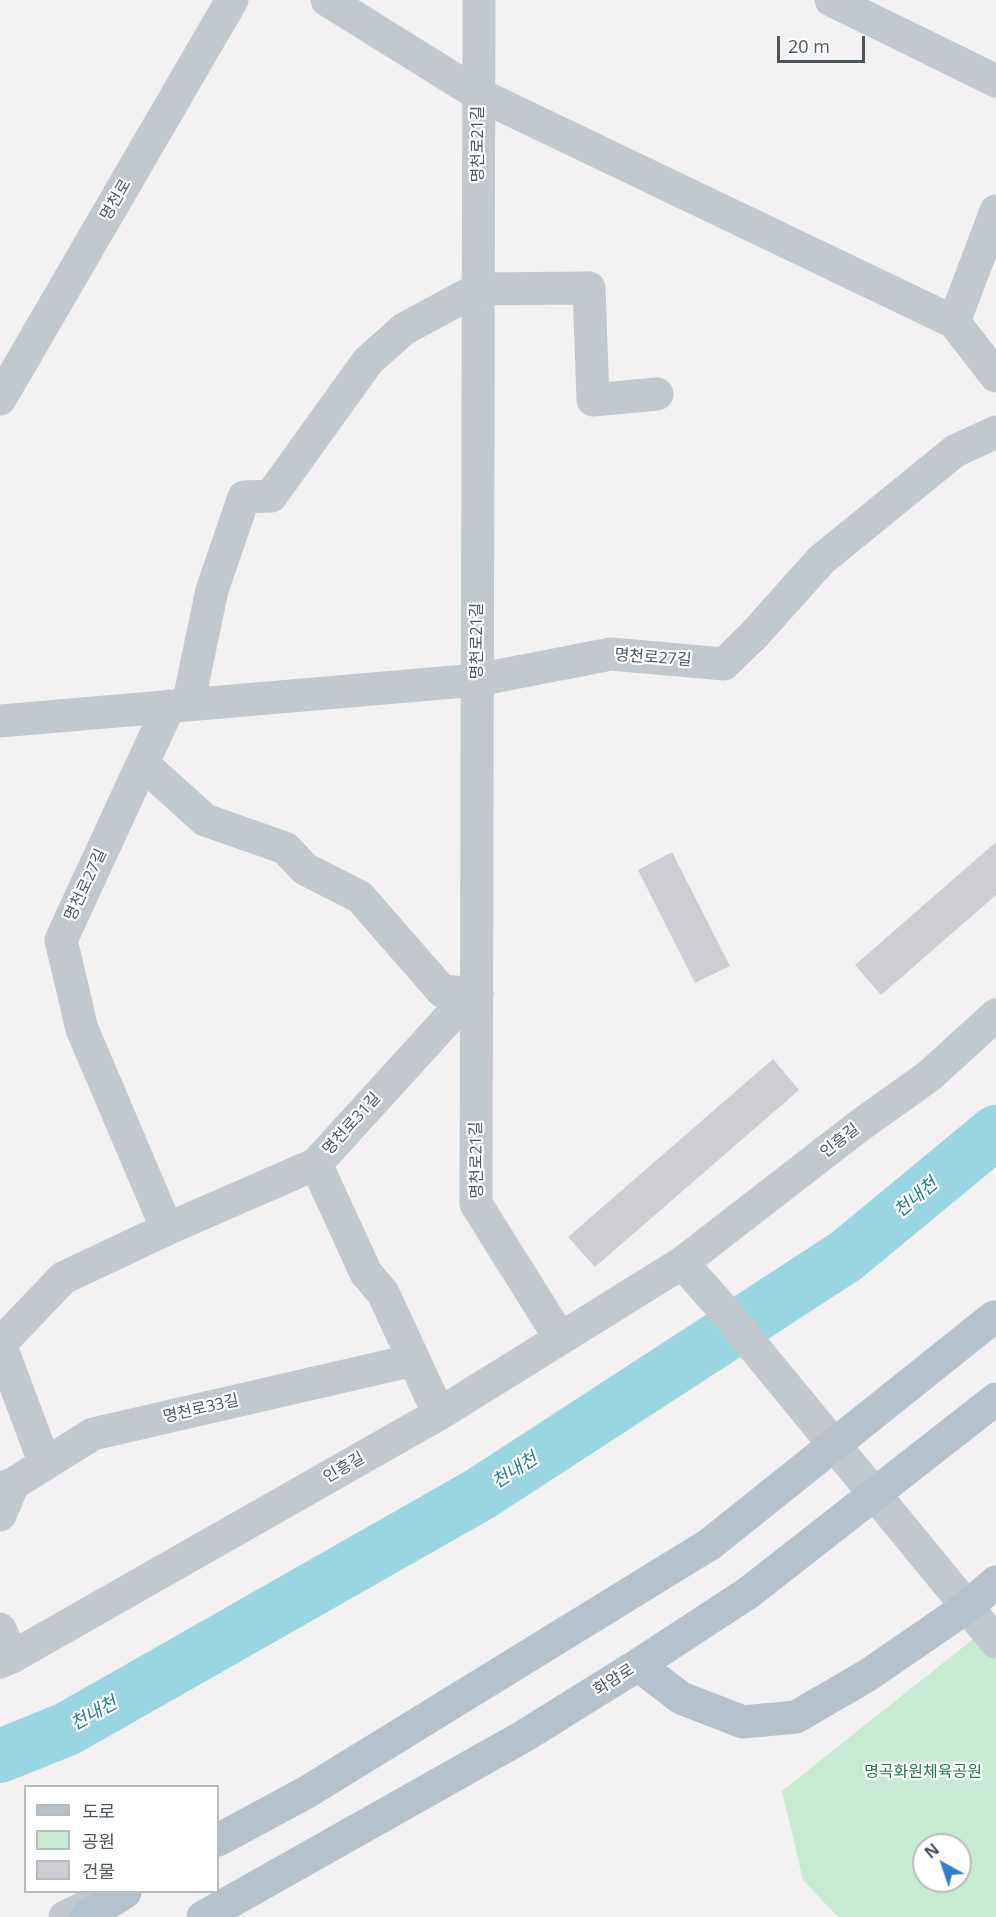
<!DOCTYPE html>
<html>
<head>
<meta charset="utf-8">
<style>
  body { margin:0 }
  #map { position:relative; width:996px; height:1917px; overflow:hidden; background:#f3f1f1; font-family:"Open Sans","Noto Sans KR",sans-serif }
  canvas { display:block }
  .legend { position:absolute; left:24px; top:1785px; width:195px; height:108px; box-sizing:border-box; background:#fff; border:2px solid #b7bbbe; margin:0; padding:8px 10px; list-style:none; font-size:18px; color:#4b555c }
  .legend li { display:flex; align-items:center; gap:12px; height:30px }
  .legend b { width:30px; border:2px solid #b7bbbe }
  .north { position:absolute; left:912px; top:1833px; width:60px; height:60px; box-sizing:border-box; background:#fff; border:2px solid #b7bbbe; border-radius:50%; rotate:320deg; font-size:16px; font-weight:700; line-height:24px; text-align:center; color:#4b555c }
  .north::after { content:''; display:block; margin:auto; width:21px; height:27px; background:#317ecd; clip-path:polygon(50% 0,100% 100%,50% 72%,0 100%) }
  .scale { position:absolute; left:777px; top:36px; width:88px; height:27px; box-sizing:border-box; border:3px solid #4b555c; border-top:0; padding-left:8px; font-size:18px; line-height:21px; white-space:nowrap; color:#4b555c; -webkit-text-stroke:4px #fff; paint-order:stroke }
</style>
</head>
<body>
<div id="map">
<canvas width="996" height="1917"></canvas>
<ul class="legend">
<li><b style="height:8px;background:#b5c2cc"></b>도로</li>
<li><b style="height:16px;background:#c6ead2"></b>공원</li>
<li><b style="height:16px;background:#ccced3"></b>건물</li>
</ul>
<div class="north">N</div>
<div class="scale">20 m</div>
</div>
<script>
const context = document.querySelector('canvas').getContext('2d');
context.lineJoin = 'round';
function fill(path, color) { context.fillStyle = color; context.fill(path, 'evenodd'); }
function strokePath(path, color, width, dash) { context.strokeStyle = color; context.lineWidth = width; context.lineCap = dash ? 'butt' : 'round'; context.setLineDash(dash || []); context.stroke(path); }
function label(font, color, halo, rows, align = 'center') {
  context.font = font + ' "Open Sans","Noto Sans KR",sans-serif'; context.lineWidth = 4.5; context.setLineDash([]); context.textBaseline = 'middle'; context.strokeStyle = halo; context.fillStyle = color; for (const [text, x, y, turn = 0] of rows) {
    context.save(); context.translate(x, y); context.rotate((+turn || 0) * Math.PI / 180); context.textAlign = isNaN(turn) ? turn : align; if (halo) context.strokeText(text, 0, 0); context.fillText(text, 0, 0); context.restore();
  }
}
const green = new Path2D(`
  M996,1621V1917H838L803,1880L782,1791ZM924,1845H960V1881H924Z`);
const river = new Path2D(`
  M0,1756L67,1729L480,1494L846,1256L996,1132`);
const building = new Path2D(`
  M996,842V895L881,995L855,965Z
  M672,852L730,966L695,983L638,870Z
  M773,1059L799,1090L595,1267L568,1237Z`);
const minor = new Path2D(`
  M327,0L478,94L954,322
  M479,0L476,1204L560,1338
  M831,0L996,81
  M996,211L954,322L996,376
  M0,399L232,0
  M188,705L212,590L244,497L271,496L368,361L404,329L478,289L589,288L593,400L657,394
  M0,721L477,680L611,654L724,664L754,635L821,560L955,451L996,432
  M143,764L205,820L285,848L305,869L360,897L442,991L477,994
  M316,1164L366,1273L383,1293L439,1414
  M167,1229L82,1029L61,940L169,706
  M682,1263L716,1301L996,1642
  M0,1344L63,1278L167,1229L316,1164L448,1019L477,994
  M0,1344L45,1464
  M0,1488L13,1484L93,1434L414,1360
  M0,1515L13,1484
  M0,1629L12,1657
  M0,1662L12,1657L439,1414L682,1263L859,1126L929,1076L996,1015
  M65,1917L110,1896`);
const major = new Path2D(`
  M638,1665L681,1698L743,1722L796,1717L868,1675L967,1607L996,1582
  M218,1840L307,1792L710,1544
  M86,1917L125,1892
  M203,1917L524,1736L638,1665L748,1593`);
const majorBridge = new Path2D(`
  M710,1544L994,1317
  M748,1593L996,1399`);
const streetNames = [
  ["명천로21길",478,144,-90],
  ["명천로",116,200,-60],
  ["명천로21길",477,641,-90],
  ["명천로27길",653,658,4],
  ["명천로27길",86,885,-65],
  ["명천로31길",352,1124,-48],
  ["인흥길",840,1141,-38],
  ["명천로21길",477,1160,-91],
  ["명천로33길",201,1409,-13],
  ["인흥길",344,1468,-30],
  ["화암로",614,1680,-32]
];
const parkNames = [
  ["명곡화원체육공원",923,1772]
];
const waterNames = [
  ["천내천",916,1198,-40],
  ["천내천",515,1471,-33],
  ["천내천",94,1714,-29]
];
fill(green, '#c6ead2');
strokePath(river, '#99d6e2', 54);
fill(building, '#ccced3');
strokePath(minor, '#c1c9ce', 33);
strokePath(major, '#b5c2cc', 33);
strokePath(majorBridge, '#b5c2cc', 33);
label('16px', '#4b555c', '#fff', streetNames);
label('16px', '#247648', '#fff', parkNames);
label('italic 18px', '#1e7c8d', '#fff', waterNames);
</script>
</body>
</html>
